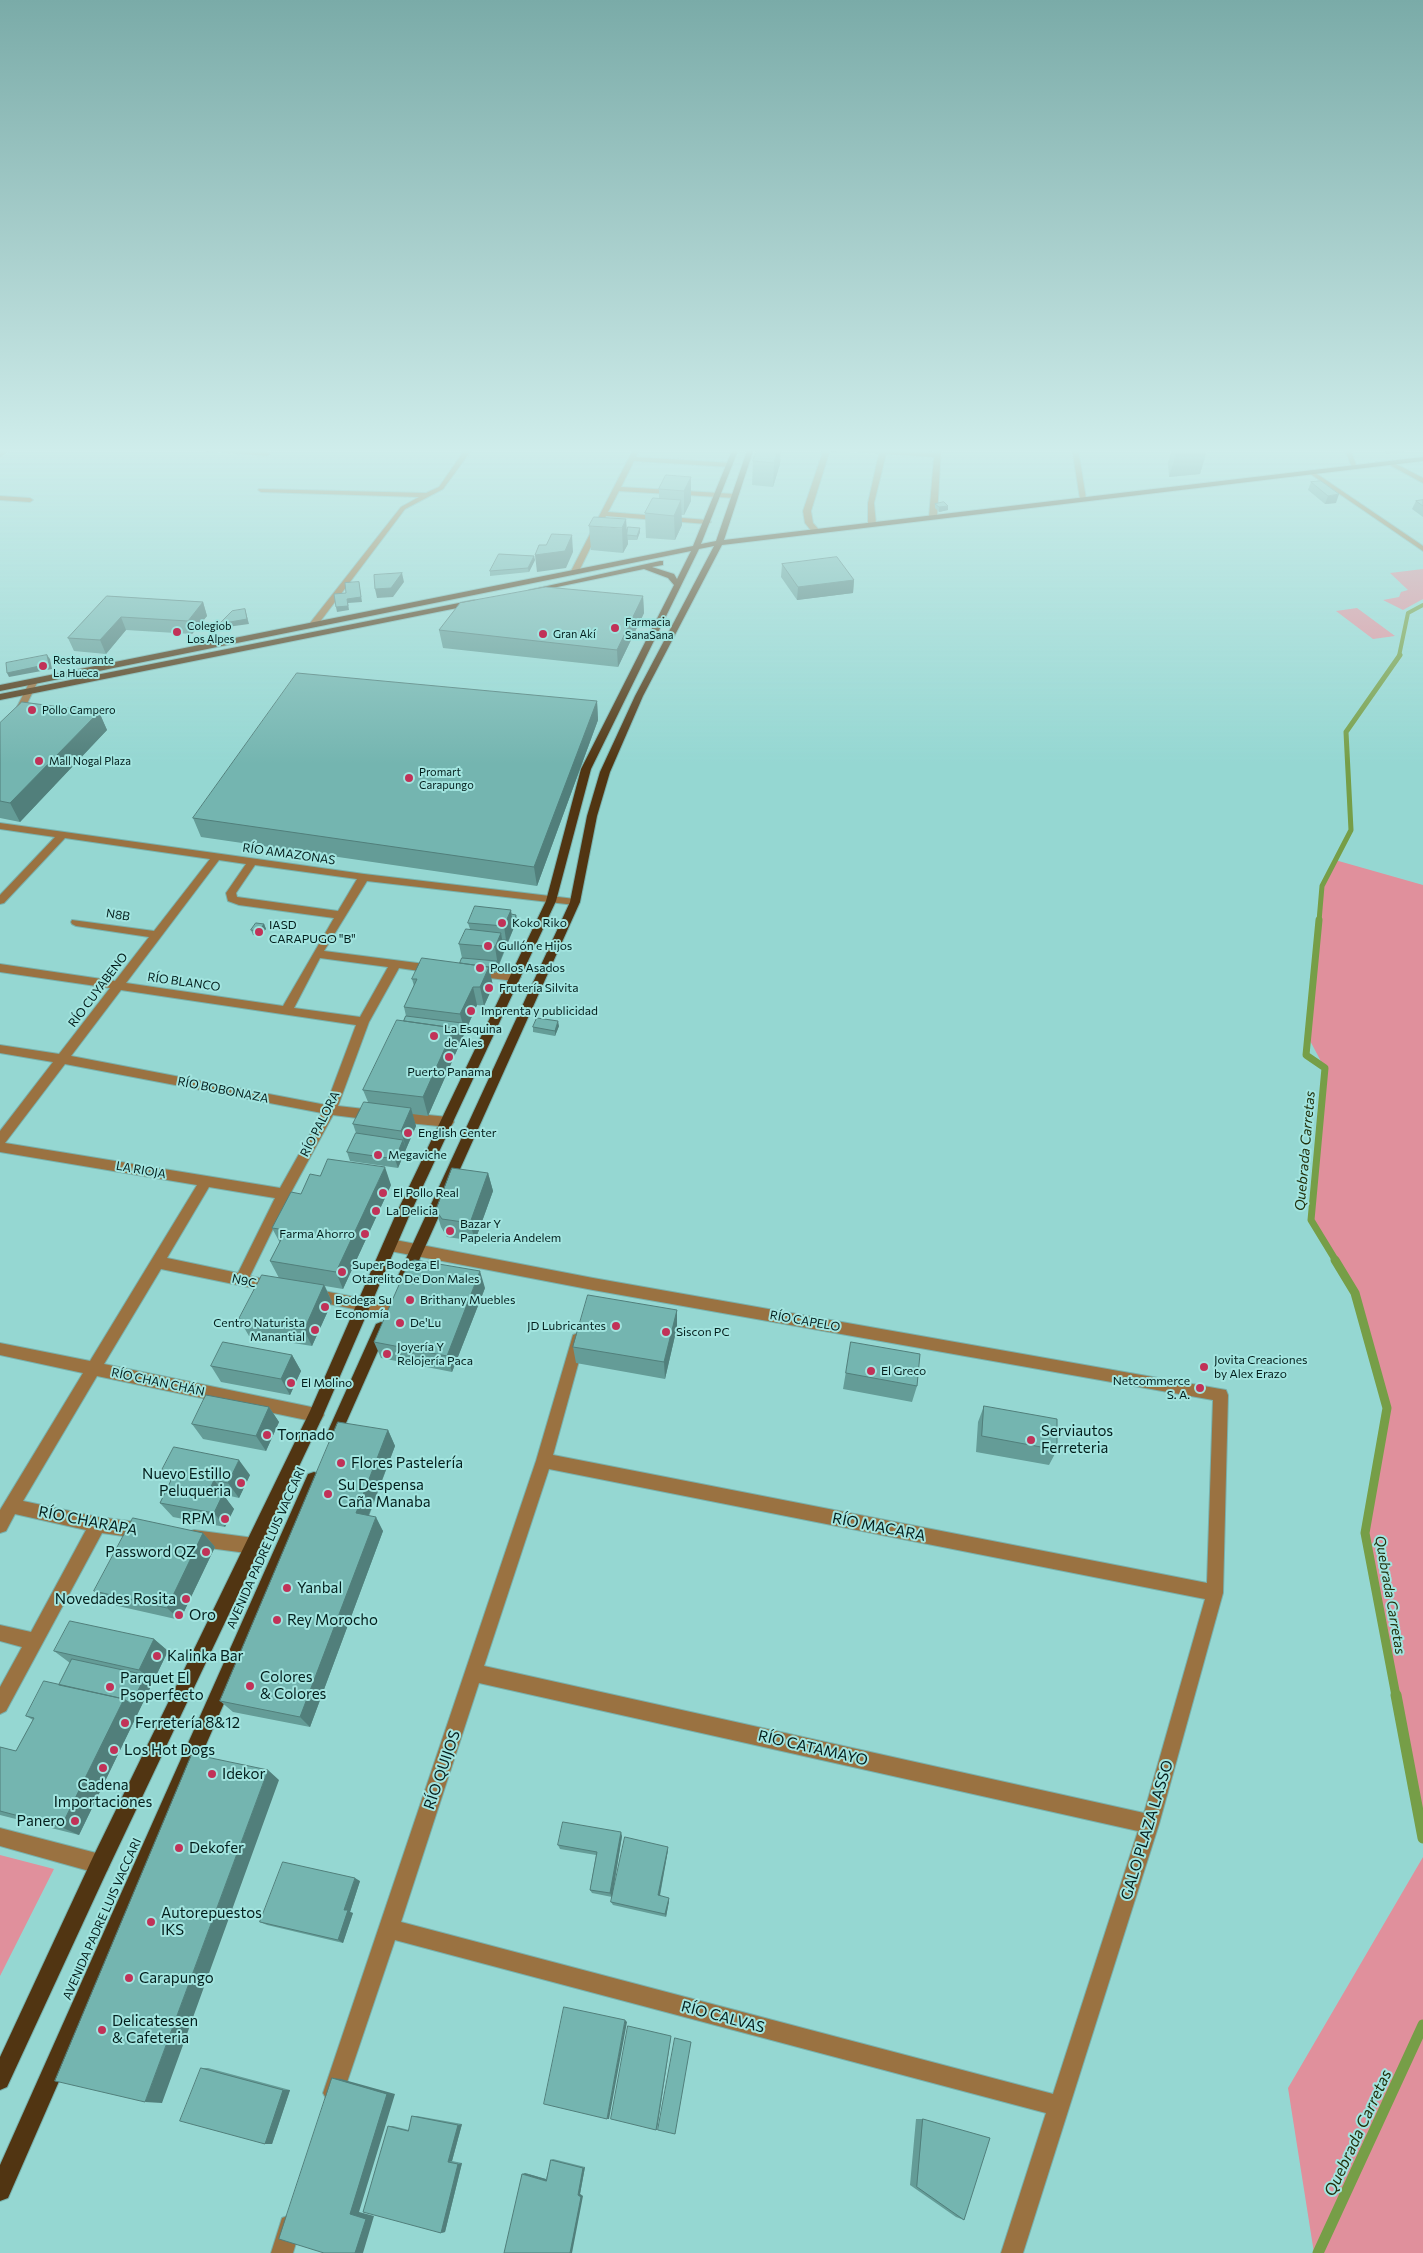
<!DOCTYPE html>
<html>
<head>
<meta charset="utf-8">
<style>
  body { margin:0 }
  canvas { display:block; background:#95d7d2 }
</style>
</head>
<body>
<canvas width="1423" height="2253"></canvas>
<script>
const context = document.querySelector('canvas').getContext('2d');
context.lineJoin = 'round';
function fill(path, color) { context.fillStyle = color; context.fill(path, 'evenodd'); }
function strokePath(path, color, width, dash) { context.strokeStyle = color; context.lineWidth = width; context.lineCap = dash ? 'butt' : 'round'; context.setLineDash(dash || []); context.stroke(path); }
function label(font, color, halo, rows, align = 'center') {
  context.font = font + ' Commissioner,sans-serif'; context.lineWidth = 4; context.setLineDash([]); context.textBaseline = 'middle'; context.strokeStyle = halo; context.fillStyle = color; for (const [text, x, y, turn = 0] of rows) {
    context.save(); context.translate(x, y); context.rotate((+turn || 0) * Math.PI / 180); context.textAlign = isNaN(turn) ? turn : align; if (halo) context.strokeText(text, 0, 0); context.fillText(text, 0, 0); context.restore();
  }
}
const green = new Path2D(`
  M1423,569V599L1403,610L1383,600L1399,597L1401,592L1408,590L1390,573Z
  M1357,608L1395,636L1373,639L1336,611Z
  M1335,860L1423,885V1838L1365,1533L1387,1408L1355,1293L1311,1220L1325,1069L1307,1035L1322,886Z
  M0,1855L54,1869L0,1976Z
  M1423,1857V2253H1314L1288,2088Z`);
const streamFar4 = new Path2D(`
  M1399,656L1408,613L1423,605`);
const streamFar3 = new Path2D(`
  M1319,921L1322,886L1351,830L1346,732L1400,655`);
const streamFar2 = new Path2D(`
  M1319,920L1306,1055L1325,1068L1311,1220L1336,1261`);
const streamFar1 = new Path2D(`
  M1335,1260L1355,1293L1387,1408L1365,1533L1396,1696`);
const stream = new Path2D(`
  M1396,1695L1423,1838
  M1318,2253L1423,2025`);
const minor = new Path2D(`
  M4,448H12L0,457V452Z
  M183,448L267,452L270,454L267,456Z
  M466,448H473L443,489L405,509L316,627H310V623L401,507L419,497L261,492L258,490L259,489L426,493L439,487Z
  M634,448H640L636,457L730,463L733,465L730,467L634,461L621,487L735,494L738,496L735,498L619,491L608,512L707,520L711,522L707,524L606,516L578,573L571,575L570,573Z
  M824,448H865L934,453L935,448H941L937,517L933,519L929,517L934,457L886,454L874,503L876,524L872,526L868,524V503L879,453L830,450L811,511L813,523L820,531L813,533L805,523L803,511Z
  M1072,448H1078L1086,499L1083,501L1080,499Z
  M1344,448H1350L1357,468L1352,467Z
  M1390,461L1423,478V483L1388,464V462Z
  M1311,470L1423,546V551L1309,473L1308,472Z
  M0,496L30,498L33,500L30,502L0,500Z
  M31,679L38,681L24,710L3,732L0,733V725L16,709Z
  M0,823L364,874L575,899L580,902L575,905L367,881L324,951L433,965L439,969L433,973L399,968L369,1022L338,1106L373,1110L379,1115L373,1120L333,1115L289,1196L250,1276L277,1282L279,1286L277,1290L272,1292L161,1269L104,1364L316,1408L321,1410L324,1415L321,1420L316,1422L97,1376L23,1501L98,1517L144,1523L150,1525L152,1531L150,1537L144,1539L102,1533L6,1711L0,1714V1687L22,1647L0,1641V1625L31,1632L86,1530L15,1514L6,1531L0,1533V1510L83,1373L0,1355V1343L90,1361L197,1185L0,1152V1131L53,1062L0,1053V1045L59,1054L110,988L0,972V964L115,981L149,937L76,926L72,924L71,922L72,920L154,931L210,859L65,838L4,903L0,904V895L55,837L0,829ZM219,860L246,864L226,893L228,901L239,905L334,918L283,1006L126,983ZM255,865L357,879L338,911L237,897L236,893ZM320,958L388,967L360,1017L294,1008ZM121,990L356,1025L326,1105L71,1056ZM65,1064L322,1113L280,1188L5,1143ZM209,1187L275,1198L238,1273L167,1258Z
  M476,969L515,973L521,977L515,981L472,976L470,973L472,970Z
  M398,1112L448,1117L452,1119L454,1122L452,1125L448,1127L398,1122L392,1117Z
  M390,1239L593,1278L1226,1390L1228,1395L1223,1593L1159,1824L1023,2253H1001L1046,2113L395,1940L341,2100L334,2104L327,2100L323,2093L536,1461L573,1335L578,1333L583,1335L585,1339L553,1455L1207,1583L1213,1400L593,1290L390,1251L385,1249L383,1245L385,1241ZM549,1469L1205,1599L1144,1813L484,1666ZM479,1683L1138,1831L1053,2094L401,1922Z
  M314,1289L389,1304L394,1306L396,1310L394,1314L389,1316L314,1301L309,1299L307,1295L309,1291Z
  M194,1530L254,1538L260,1540L262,1546L260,1552L254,1554L194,1546L188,1544L186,1538L188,1532Z
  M0,1828L100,1854L107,1857L110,1864L107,1871L100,1874L0,1846Z
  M290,2215L298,2218L301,2226L293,2253H271L282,2218Z`);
const major = new Path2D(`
  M733,448H739L701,544L716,541L748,448H754L724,540L1423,457V461L722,545L643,696L610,772L597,816L580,902L412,1276L410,1280L405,1282L400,1280L398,1276L570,902L587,816L600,772L635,696L714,546L699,549L591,769L556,901L410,1214L321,1420L107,1871L7,2087L0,2090V2057L93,1857L310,1411L396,1214L546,901L581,769L674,585L668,578L644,569L533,592L529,590L660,561H663V565L652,567L674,574L677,579L691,551L0,691V685L693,546Z
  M474,600L478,602L477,604L0,700V694Z
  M381,1322L386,1324L388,1328L338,1441L333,1443L328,1441L325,1436L328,1431L376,1324Z
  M314,1472L320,1474L322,1479L8,2198L0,2201V2165L308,1474Z`);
const wall = new Path2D(`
  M758,448H781L780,464L773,487L752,485L753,461Z
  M1108,448H1160V451Z
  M1172,448H1206L1200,474L1169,477L1168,463Z
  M1385,448H1405L1403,453L1386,454Z
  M691,477V501L684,515H681L682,525L675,540L646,538L645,513L659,499V489Z
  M1321,481L1336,503L1325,504L1308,490L1311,482Z
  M1423,500V517L1412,509L1416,501Z
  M935,504L948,506V510L939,512L935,508Z
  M589,526L627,529L640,528V532L637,540H628V544L623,553L591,550Z
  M535,560L529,572L490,576V571Z
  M782,564L854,580L853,593L797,600L781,577Z
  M107,596L203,602L207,616L192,634L126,630L106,654L74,651L68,638Z
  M643,596L644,613L618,667L443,648L439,630Z
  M597,701L598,720L537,886L201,837L193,818Z
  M99,712L107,730L20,822L0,818V723Z
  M511,910V914L516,915L517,920L496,973L490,972L493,986L484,1006L477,1005L428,1116L412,1114L416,1126L398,1168L350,1161L347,1152L356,1133L353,1124L368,1102L363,1090L406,1016L404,1007L414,986L412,979L460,963L462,958L459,944L470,929L468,923Z
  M264,924L266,929L260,936L253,935L251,930Z
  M559,1026L555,1036L533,1032V1027Z
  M488,1173L493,1191L475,1241L447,1237L441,1227L436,1210Z
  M391,1185L343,1289L325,1286L332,1302L312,1346L249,1336L239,1319L279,1278L270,1261L280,1243L272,1228L301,1194Z
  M485,1288L452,1372L381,1358L374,1342Z
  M677,1310V1327L665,1379L576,1363L573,1347Z
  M851,1342L917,1386L912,1402L843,1389Z
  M292,1355L301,1371L290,1395L221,1382L211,1366Z
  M984,1406L1057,1450L1049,1465L976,1452L978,1422Z
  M269,1407L279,1422L266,1451L203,1439L192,1424Z
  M388,1430L395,1446L369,1516L383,1531L310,1727L233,1712L220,1701Z
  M162,1470L250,1475L239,1498L226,1495L225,1497L234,1509L225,1527L173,1517L160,1503L171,1481Z
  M203,1533L215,1547L180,1620L109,1604L94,1591Z
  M154,1639L168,1651L79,1835L0,1815V1747L16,1751L33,1720L26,1716L59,1685L70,1663L54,1651Z
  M622,1836L612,1897L592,1893L590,1890L596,1855L560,1849L558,1845Z
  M668,1850L660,1896L669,1901L666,1917L613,1905L611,1902Z
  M360,1881L350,1912L353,1913L343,1943L267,1925L260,1922Z
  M201,2068H208L290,2090L272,2144H265Z
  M412,2116H417L462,2124L452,2161L462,2163L445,2232L441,2233L388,2126H393L409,2130Z
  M916,2119H923L964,2220L956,2217L910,2185Z
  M553,2159L585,2167L580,2194L583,2196L525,2173L546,2179L551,2160Z`);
const shadedWall = new Path2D(`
  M778,448H781L780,464L773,487L774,463Z
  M1207,451L1200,474L1169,477L1176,454Z
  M691,477V501L684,515V491Z
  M1339,494L1336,503L1325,504L1328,496Z
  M681,500L682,525L675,540L674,516Z
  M948,506V510L939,512V507Z
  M626,519L628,544L623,553L622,528Z
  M640,528V532L637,540V536Z
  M572,535L573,552L566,568L537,572L535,555Z
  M534,556L535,560L529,572L528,568Z
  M402,573L404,582L393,597L377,598L375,589Z
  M854,580L853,593L797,600L798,587Z
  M359,582L362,602L348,603L349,610L337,612L336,607L347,599Z
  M643,596L644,613L618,667L617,650Z
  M203,602L207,616L192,634L188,621Z
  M245,609L249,624L220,628L219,624Z
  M121,617L126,630L106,654L100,640Z
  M47,655L50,659L52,669L9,677L7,673Z
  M597,701L598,720L537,886L534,867Z
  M99,712L107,730L20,822L10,803Z
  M511,910L513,924L516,915L517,920L504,951V947L506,940L504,926Z
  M264,924L266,929L260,936L259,931Z
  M501,933L504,951L498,966L495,947Z
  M497,961L498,966L496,973L495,968Z
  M489,967L493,986L484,1006L480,987Z
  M473,987L477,1005L465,1032L460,1014Z
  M558,1021L559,1026L555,1036V1031Z
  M462,1023L465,1032L428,1116L423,1097L454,1028Z
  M411,1108L416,1126L406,1149L401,1131Z
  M403,1140L406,1149L398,1168L395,1159Z
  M385,1167L391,1185L343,1289L336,1272Z
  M488,1173L493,1191L475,1241L470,1223Z
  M480,1271L485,1288L452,1372L447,1356Z
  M324,1285L332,1302L312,1346L304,1330Z
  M677,1310V1327L665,1379L664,1362Z
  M292,1355L301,1371L290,1395L281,1379Z
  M269,1407L279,1422L266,1451L256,1436Z
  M388,1430L395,1446L364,1527L356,1513Z
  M239,1460L250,1475L239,1498L228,1483Z
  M214,1480L226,1495L225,1497L234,1509L225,1527L214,1513L209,1491Z
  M376,1517L383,1531L310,1727L300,1717Z
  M203,1533L215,1547L180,1620L167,1608Z
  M154,1639L168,1651L79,1835L61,1827L124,1699L146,1675L139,1670Z
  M268,1770L279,1780L162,2103L145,2102Z
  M621,1832L622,1836L612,1897L610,1893Z
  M668,1847V1850L659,1899L658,1895Z
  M355,1878L360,1881L350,1912L353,1913L343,1943L338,1940L344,1910Z
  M669,1898V1901L666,1917L665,1914Z
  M625,2020L627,2022L609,2119H607Z
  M671,2036V2037L657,2130H656Z
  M332,2078L341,2079L395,2094L359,2212L374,2216L363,2253H355Z
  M283,2090H290L272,2144H265Z
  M462,2124L452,2161L448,2162L458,2125Z
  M462,2163L445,2232L441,2233L458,2164Z
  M585,2167L580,2194L583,2196L572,2253H570L578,2195L583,2168Z
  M525,2173L549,2180L546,2181L522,2174Z`);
const building = new Path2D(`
  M758,448H778L774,463L753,461Z
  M1175,448H1206L1207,451L1176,454Z
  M666,475L691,477L684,491L659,489Z
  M1321,481L1339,494L1328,496L1311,482Z
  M653,498L681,500L674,516L645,513Z
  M1423,500V506L1416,501Z
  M944,502L948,506L939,507L935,504Z
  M594,517L626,519L622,528L589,526Z
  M628,527L640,528L637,536L627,535Z
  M552,534L572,535L565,551L535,555L539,545H546Z
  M499,554L534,556L528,568L490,571Z
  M837,557L854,580L798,587L782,564Z
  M402,573L391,588L375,589L374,575Z
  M359,582L361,597L347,599L348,606L336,607L334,594L346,593L345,583Z
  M546,587L643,596L617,650L439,630L460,603Z
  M107,596L203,602L188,621L121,617L100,640L68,638Z
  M245,609L247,619L219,624L232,611Z
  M47,655L49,664L7,673L6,663Z
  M297,673L597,701L534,867L193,818Z
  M22,702L99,712L10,803L0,801V723Z
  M475,906L511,910L504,926L468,923Z
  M511,914L516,915L513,924Z
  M256,923L264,924L259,931L251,930Z
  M466,929L501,933L495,947L459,944Z
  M502,940H506L504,947Z
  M422,958L489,967L480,987H473L460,1014L404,1007L417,979H412Z
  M462,958L497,961L495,968L460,963Z
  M406,1016L462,1023L456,1037L454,1028L404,1021Z
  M537,1018L558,1021L555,1031L533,1027Z
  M397,1020L454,1028L423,1097L363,1090Z
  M364,1102L411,1108L401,1131L353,1124Z
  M356,1133L403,1140L395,1159L347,1152Z
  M328,1159L385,1167L336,1272L270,1261L286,1230L272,1228L291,1192L301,1194L310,1174L320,1176Z
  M452,1168L488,1173L470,1223L442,1219L436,1210Z
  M415,1260L480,1271L447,1356L374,1342L409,1262Z
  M262,1275L324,1285L304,1330L239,1319Z
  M588,1295L677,1310L664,1362L573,1347Z
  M223,1342L292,1355L281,1379L211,1366Z
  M851,1342L920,1354L917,1386L846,1373Z
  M206,1395L269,1407L256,1436L192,1424Z
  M984,1406L1057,1419V1450L982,1436Z
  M338,1422L388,1430L356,1513L376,1517L300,1717L220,1701Z
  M174,1447L239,1460L228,1483L214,1480L209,1491L223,1494L214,1513L160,1503L175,1472L162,1470Z
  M133,1518L203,1533L167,1608L94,1591Z
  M70,1621L154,1639L139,1670L54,1651Z
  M72,1659L146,1675L131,1704L124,1699L59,1685Z
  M44,1681L124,1699L61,1827L0,1811V1747L16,1751L34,1718L26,1716Z
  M192,1754L268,1770L145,2102L55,2081Z
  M563,1822L621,1832L610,1893L590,1890L597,1852L558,1845Z
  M625,1837L668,1847L658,1895L669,1898L665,1914L611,1902Z
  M283,1862L355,1878L344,1910H348L338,1940L260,1922Z
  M564,2007L625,2020L607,2119L544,2104Z
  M628,2026L671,2036L656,2130L611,2119Z
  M675,2038L691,2042L675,2134L658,2130Z
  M201,2068L283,2090L265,2144L180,2121Z
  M332,2078L387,2094L350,2214L366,2219L355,2253H324L279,2239Z
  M412,2116L458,2125L448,2162L458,2164L441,2233L363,2212L388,2126L408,2131Z
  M923,2119L990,2138L964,2220L917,2187Z
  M551,2160L583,2168L578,2195L581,2197L570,2253H504L522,2174L546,2181Z`);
const markers = [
  [615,628,5,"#c13258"],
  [177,632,5,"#c13258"],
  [543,634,5,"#c13258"],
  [43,666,5,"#c13258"],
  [32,710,5,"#c13258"],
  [39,761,5,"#c13258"],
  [409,778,5,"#c13258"],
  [502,923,5,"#c13258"],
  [259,932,5,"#c13258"],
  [488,946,5,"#c13258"],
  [480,968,5,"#c13258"],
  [489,988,5,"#c13258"],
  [471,1011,5,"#c13258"],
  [434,1036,5,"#c13258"],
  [449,1057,5,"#c13258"],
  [408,1133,5,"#c13258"],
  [378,1155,5,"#c13258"],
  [383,1193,5,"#c13258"],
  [376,1211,5,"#c13258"],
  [450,1231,5,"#c13258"],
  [365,1234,5,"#c13258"],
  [342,1272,5,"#c13258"],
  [410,1300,5,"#c13258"],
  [325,1307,5,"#c13258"],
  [400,1323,5,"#c13258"],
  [616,1326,5,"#c13258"],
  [315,1330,5,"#c13258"],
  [666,1332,5,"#c13258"],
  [387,1354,5,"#c13258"],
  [1204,1367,5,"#c13258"],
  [871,1371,5,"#c13258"],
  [291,1383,5,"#c13258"],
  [1200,1388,5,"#c13258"],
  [267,1435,5,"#c13258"],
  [1031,1440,5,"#c13258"],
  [341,1463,5,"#c13258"],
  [241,1483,5,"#c13258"],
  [328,1494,5,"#c13258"],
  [225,1519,5,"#c13258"],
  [206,1552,5,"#c13258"],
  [287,1588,5,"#c13258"],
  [186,1599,5,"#c13258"],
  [179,1615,5,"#c13258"],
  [277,1620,5,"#c13258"],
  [157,1656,5,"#c13258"],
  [250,1686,5,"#c13258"],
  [110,1687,5,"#c13258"],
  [125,1723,5,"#c13258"],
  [114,1750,5,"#c13258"],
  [103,1768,5,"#c13258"],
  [212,1774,5,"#c13258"],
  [75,1821,5,"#c13258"],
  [179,1848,5,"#c13258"],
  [151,1922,5,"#c13258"],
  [129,1978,5,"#c13258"],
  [102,2030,5,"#c13258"]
];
const farPoinames = [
  ["Farmacia",625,622],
  ["SanaSana",625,635],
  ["Colegiob",187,626],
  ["Los Alpes",187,639],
  ["Gran Akí",553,634],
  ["Restaurante",53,660],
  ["La Hueca",53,673],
  ["Pollo Campero",42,710],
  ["Mall Nogal Plaza",49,761],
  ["Promart",419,772],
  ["Carapungo",419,785]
];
const streetNames = [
  ["RÍO AMAZONAS",289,854,8],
  ["N8B",118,915,9],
  ["RÍO BLANCO",184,982,8],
  ["RÍO CUYABENO",98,990,-53],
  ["RÍO BOBONAZA",223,1090,11],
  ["RÍO PALORA",320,1124,-63],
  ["LA RIOJA",141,1170,10],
  ["N9C",244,1281,12],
  ["RÍO CAPELO",805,1321,10],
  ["RÍO CHAN CHÁN",158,1382,12],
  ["AVENIDA PADRE LUIS VACCARI",266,1548,-66],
  ["AVENIDA PADRE LUIS VACCARI",102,1919,-66]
];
const poiNames = [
  ["Koko Riko",512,923],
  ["IASD",269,925],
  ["CARAPUGO \"B\"",269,939],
  ["Gullón e Hijos",498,946],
  ["Pollos Asados",490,968],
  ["Frutería Silvita",499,988],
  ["Imprenta y publicidad",481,1011],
  ["La Esquina",444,1029],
  ["de Ales",444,1043],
  ["Puerto Panama",449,1072,"center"],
  ["English Center",418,1133],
  ["Megaviche",388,1155],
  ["El Pollo Real",393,1193],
  ["La Delicia",386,1211],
  ["Bazar Y",460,1224],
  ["Papeleria Andelem",460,1238],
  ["Farma Ahorro",355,1234,"right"],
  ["Super Bodega El",352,1265],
  ["Otarelito De Don Males",352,1279],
  ["Bodega Su",335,1300],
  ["Economía",335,1314],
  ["Brithany Muebles",420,1300],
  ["Centro Naturista",305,1323,"right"],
  ["Manantial",305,1337,"right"],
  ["De'Lu",410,1323],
  ["JD Lubricantes",606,1326,"right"],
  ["Siscon PC",676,1332],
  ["Joyería Y",397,1347],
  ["Relojería Paca",397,1361],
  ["Jovita Creaciones",1214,1360],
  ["by Alex Erazo",1214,1374],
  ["El Greco",881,1371],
  ["Netcommerce",1190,1381,"right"],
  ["S. A.",1190,1395,"right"],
  ["El Molino",301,1383]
];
const waterNames = [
  ["Quebrada Carretas",1305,1151,-85],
  ["Quebrada Carretas",1390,1595,80]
];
const nearPoinames = [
  ["Serviautos",1041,1431],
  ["Ferreteria",1041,1448],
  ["Tornado",277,1435],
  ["Flores Pastelería",351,1463],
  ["Nuevo Estillo",231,1474,"right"],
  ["Peluqueria",231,1491,"right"],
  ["Su Despensa",338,1485],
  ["Caña Manaba",338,1502],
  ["RPM",215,1519,"right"],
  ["Password QZ",196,1552,"right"],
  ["Yanbal",297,1588],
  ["Novedades Rosita",176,1599,"right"],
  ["Oro",189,1615],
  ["Rey Morocho",287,1620],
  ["Kalinka Bar",167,1656],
  ["Colores",260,1677],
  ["& Colores",260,1694],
  ["Parquet El",120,1678],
  ["Psoperfecto",120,1695],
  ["Ferretería 8&12",135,1723],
  ["Los Hot Dogs",124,1750],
  ["Idekor",222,1774],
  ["Cadena",103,1785,"center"],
  ["Importaciones",103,1802,"center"],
  ["Panero",65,1821,"right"],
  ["Dekofer",189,1848],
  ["Autorepuestos",161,1913],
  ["IKS",161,1930],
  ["Carapungo",139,1978],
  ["Delicatessen",112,2021],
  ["& Cafeteria",112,2038]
];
const nearStreetnames = [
  ["RÍO CHARAPA",88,1521,11],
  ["RÍO MACARA",879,1527,11],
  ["RÍO CATAMAYO",813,1748,13],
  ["RÍO QUIJOS",442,1770,-71],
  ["GALO PLAZA LASSO",1147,1830,-73],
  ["RÍO CALVAS",723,2017,15]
];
const nearWaternames = [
  ["Quebrada Carretas",1358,2133,-65]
];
fill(green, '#e0909c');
strokePath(streamFar4, '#769e47', 4);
strokePath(streamFar3, '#769e47', 5);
strokePath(streamFar2, '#769e47', 7);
strokePath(streamFar1, '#769e47', 9);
strokePath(stream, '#769e47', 11);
strokePath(minor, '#78b2ae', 2);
strokePath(major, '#78b2ae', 2);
fill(minor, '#9a7241');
fill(major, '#513512');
fill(wall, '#649c97');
fill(shadedWall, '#517f7b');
fill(building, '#74b5b0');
strokePath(building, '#517f7b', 1);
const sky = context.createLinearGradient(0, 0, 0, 764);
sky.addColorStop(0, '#7aaba8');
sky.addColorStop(0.59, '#cfedeb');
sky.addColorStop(1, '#cfedeb00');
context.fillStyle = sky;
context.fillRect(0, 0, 1423, 764);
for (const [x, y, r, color] of markers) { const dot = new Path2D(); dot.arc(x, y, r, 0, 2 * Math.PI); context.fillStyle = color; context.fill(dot); strokePath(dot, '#a2e4df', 2); }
label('11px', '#031e1c', '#a2e4df', farPoinames, 'left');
label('12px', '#031e1c', '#a2e4df', streetNames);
label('12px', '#031e1c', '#a2e4df', poiNames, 'left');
label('italic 14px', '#21310d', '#a2e4df', waterNames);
label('15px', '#031e1c', '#a2e4df', nearPoinames, 'left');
label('15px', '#031e1c', '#a2e4df', nearStreetnames);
label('italic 16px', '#21310d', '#a2e4df', nearWaternames);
</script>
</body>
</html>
